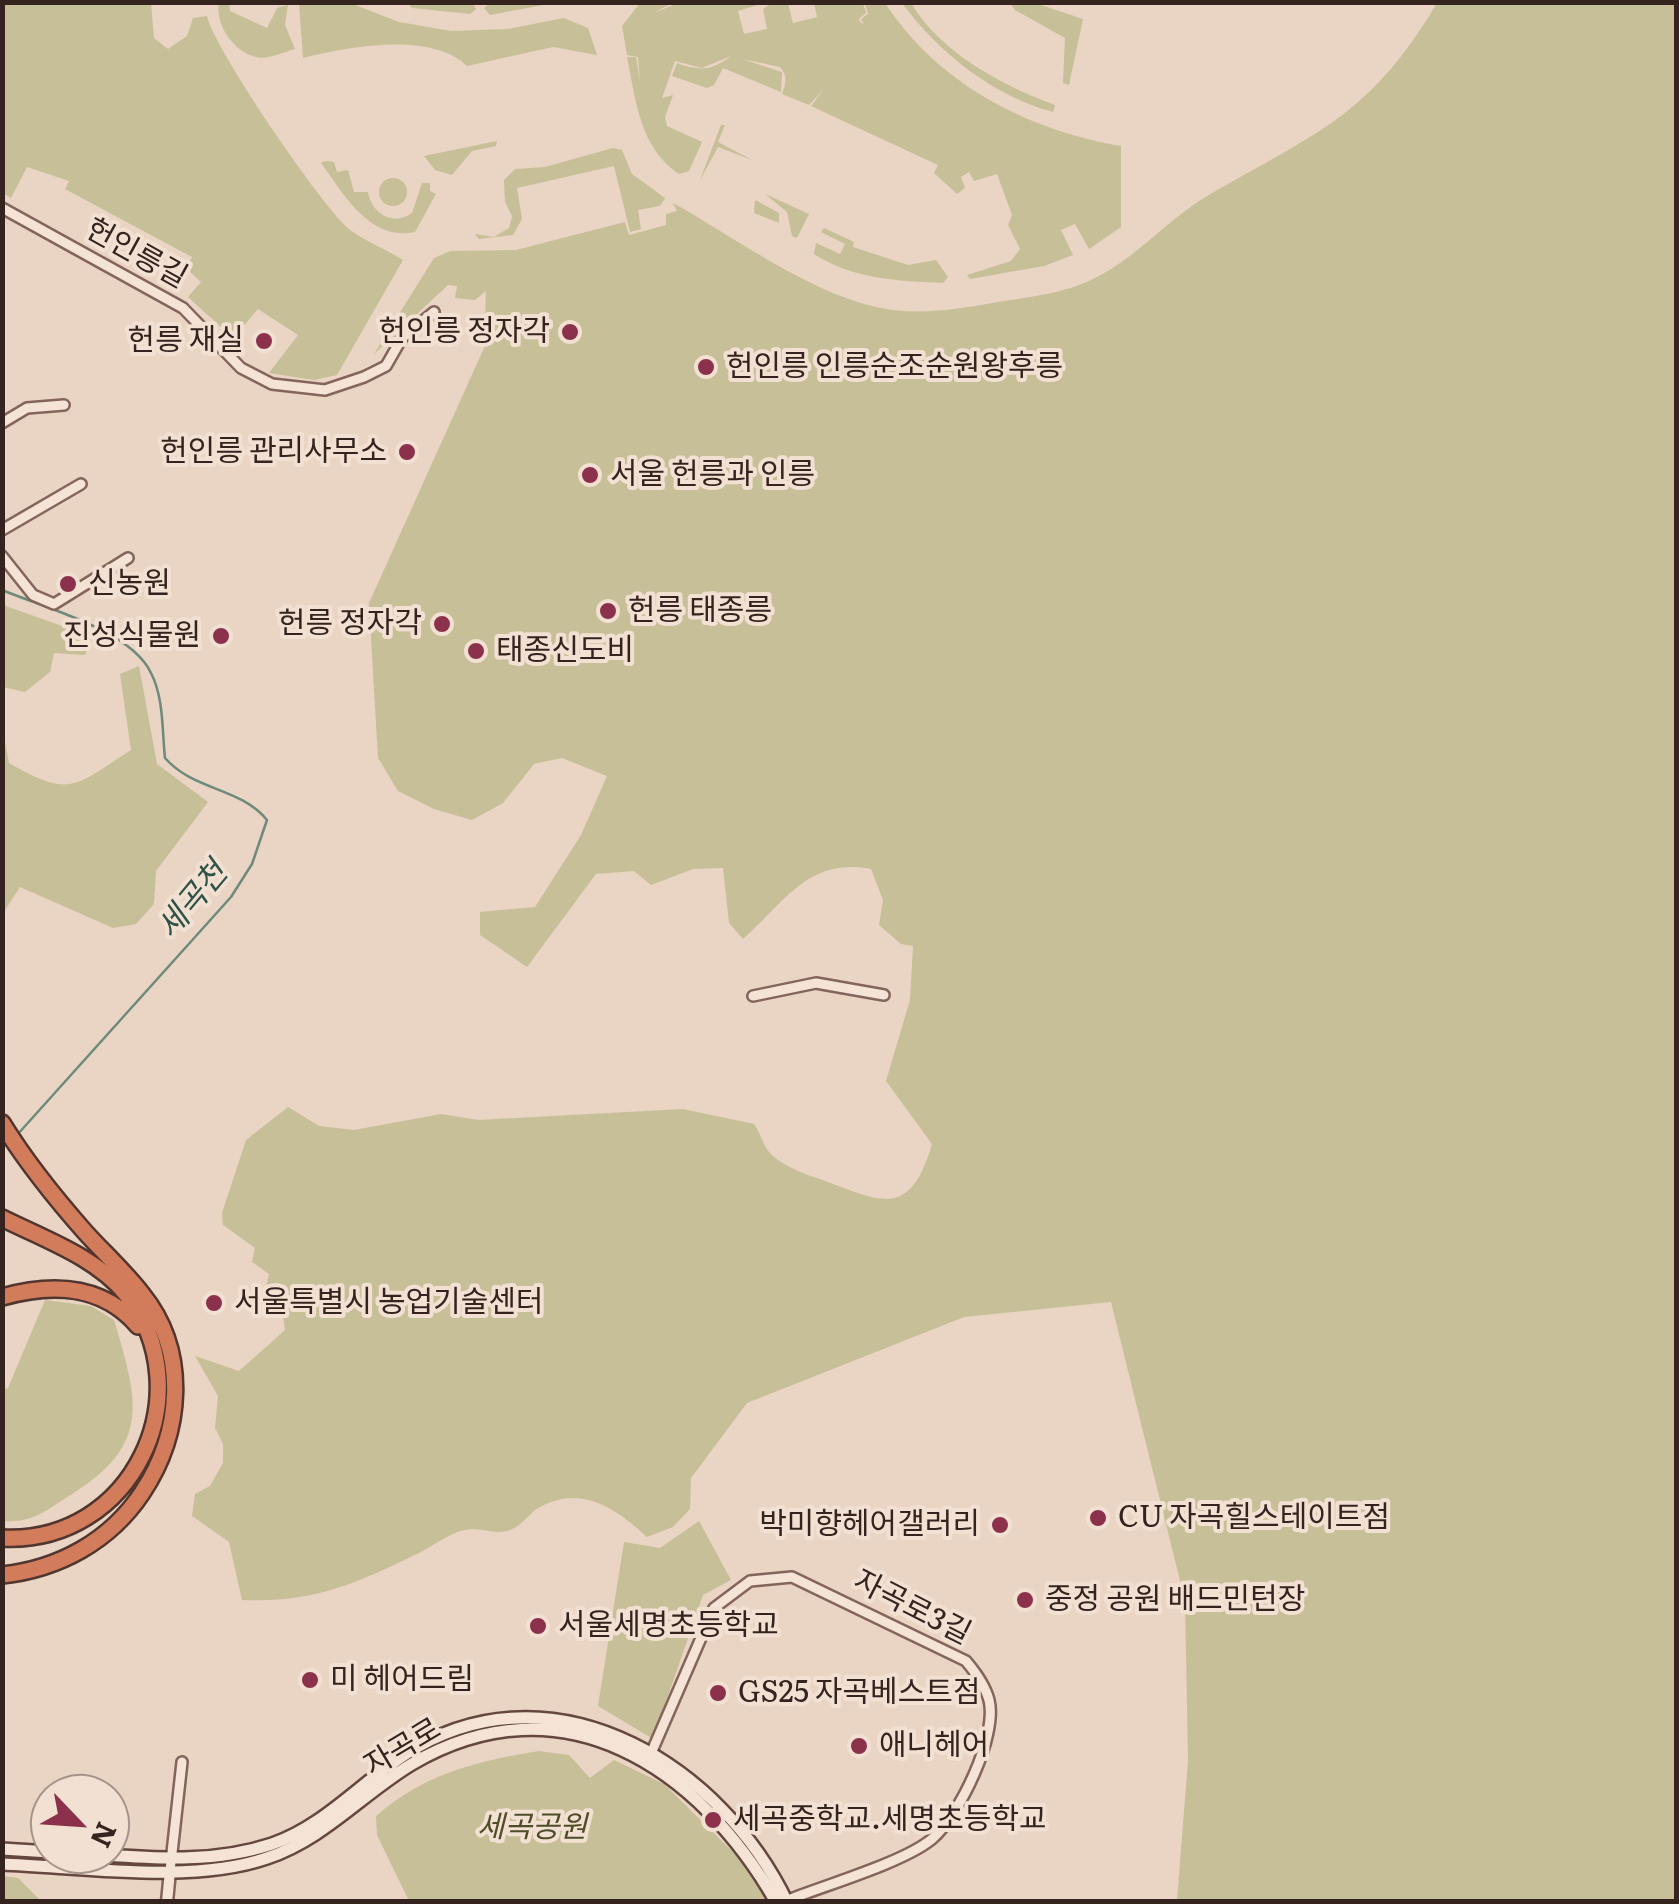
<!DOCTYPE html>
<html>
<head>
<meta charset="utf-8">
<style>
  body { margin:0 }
  #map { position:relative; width:1679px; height:1904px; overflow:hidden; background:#ead4c3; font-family:Literata,serif }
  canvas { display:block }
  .frame { position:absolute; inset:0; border:5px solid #34231e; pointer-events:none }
  .north { position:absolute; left:30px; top:1774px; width:100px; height:100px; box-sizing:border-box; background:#f2e0d2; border:2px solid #a6948a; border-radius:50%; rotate:115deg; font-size:28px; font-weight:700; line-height:40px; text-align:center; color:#34231e }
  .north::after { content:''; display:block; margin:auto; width:35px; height:45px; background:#8c314b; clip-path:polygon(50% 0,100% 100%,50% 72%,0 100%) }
</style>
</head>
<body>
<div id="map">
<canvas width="1679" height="1904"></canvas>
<div class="frame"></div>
<div class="north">N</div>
</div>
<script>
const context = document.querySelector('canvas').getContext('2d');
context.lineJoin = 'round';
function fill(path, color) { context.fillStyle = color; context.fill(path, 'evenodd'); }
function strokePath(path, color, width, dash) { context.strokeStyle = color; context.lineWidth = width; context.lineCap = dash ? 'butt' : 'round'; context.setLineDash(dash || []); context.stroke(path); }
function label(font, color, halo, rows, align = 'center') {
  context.font = font + ' Literata,"Noto Sans KR",serif'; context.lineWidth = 8; context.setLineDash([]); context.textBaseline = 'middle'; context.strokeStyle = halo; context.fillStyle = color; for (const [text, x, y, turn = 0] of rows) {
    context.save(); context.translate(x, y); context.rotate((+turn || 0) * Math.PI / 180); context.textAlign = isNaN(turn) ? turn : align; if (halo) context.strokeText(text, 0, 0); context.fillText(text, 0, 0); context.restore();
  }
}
const green = new Path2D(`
  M3,2L151,3L154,38L168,49L187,36L193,18L207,16C213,47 322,207 349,229C364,241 386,249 403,260L337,375L314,380L269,373L298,335L258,309L233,338L188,297L201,282L186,268L192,257L65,189L69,181L27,167L11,198L3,193Z
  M219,3H229L230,11L267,28L277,8L288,5L285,25L295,49C284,52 267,60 256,57C234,52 215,25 219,3Z
  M299,3H350L399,22L451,31L508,29L564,18L588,28L597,55L553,47L467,66C430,31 348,47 303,58Z
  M408,3H473L476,9L470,14L412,8Z
  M490,3V2L554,3L490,15L484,8Z
  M640,3H672L654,13L678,3H764L738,11L744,34L767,29L763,9L772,3H788L793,23L817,17L814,3H863L866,13L859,19L860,22L864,24L861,19L868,14L865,3H885C938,84 1027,130 1121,146V227L1089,249L1075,224L1061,230L1073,255L1044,266L970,279L967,275L1011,261L1020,249L1008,225L1012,215L997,174L974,181L969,172L961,177L965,188L957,194L934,173L938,165L811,106L824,89L809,105L782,94C786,83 788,76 780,67L742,59L782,72L781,92L723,68L714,85L707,88L672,76L677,63C700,72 713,70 731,56L702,68L675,61L662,98L673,95L665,117L667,126L702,142L689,171L679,174C639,147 636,100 627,57H636L640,82L638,57L627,55L622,26Z
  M902,3H911C941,53 1001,85 1055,105L1053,112C993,96 938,52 902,3Z
  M1010,3H1035L1083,19L1069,85L1063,83L1065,38L1015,10Z
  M1437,3H1676V1901H1177L1188,1760L1185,1601L1111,1302L964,1317L747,1403L691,1478L690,1509L673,1527L647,1537C617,1509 581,1484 540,1507C529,1513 522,1526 510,1530C494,1536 480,1526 465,1530C449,1533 432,1547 417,1554C355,1584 313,1603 242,1600L229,1542L192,1516L195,1494L210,1486L223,1463V1444L215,1428L218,1396L195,1356L239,1371L285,1330L282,1309L263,1300L269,1274L252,1262L255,1248L223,1225L222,1213L246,1140L288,1107L319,1126L354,1130L441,1114L478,1120L683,1109L754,1124C760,1132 763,1144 769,1152C781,1166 808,1175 825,1181C882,1202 910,1219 932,1144L886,1081L910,1000L913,946L901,944L879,925L883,900L871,869C808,857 785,902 743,939L729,923L723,868L693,869L651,885L634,871L596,874L527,967L480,935V912L535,907L581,835L607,776L562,758L534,764L503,803L472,820L434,809L398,791L378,758L369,603L484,348L486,291L475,300L455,298L457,286L448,285L374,354L434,258L450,251L516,250L625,222L629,235L666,225V214L677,211L673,203C734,237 808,292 876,307C918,317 963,308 1004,301C1037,296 1070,292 1099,276C1139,255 1169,218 1209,195C1317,132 1369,117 1437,3Z
  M721,125H725L718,142L752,160L718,147L700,180Z
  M497,141L496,146L472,151L452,175L435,170L424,156Z
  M613,148L622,150L632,174L665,198L660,206L638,210L641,229L630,232L614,166L517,188L522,219L513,235L479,239L475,234L494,237L509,228L512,216L505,202L504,180L515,169L545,167Z
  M325,161L334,162L337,172L348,170L354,192H368C371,213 393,227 412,213L422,183H430V191L436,194L415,232C370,242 343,193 321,163Z
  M379 192a14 14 0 1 1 28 0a14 14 0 1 1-28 0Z
  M765,194L809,214L797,238L792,236L787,212Z
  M755,200L779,213V223L754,213Z
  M824,228L854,242L853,247L908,265L936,260L948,277L943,283C899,281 852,279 814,254L816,243L840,254L845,244L821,232Z
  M3,605L93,637L85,655L54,653L50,672L25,692L3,687Z
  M139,666L157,764L208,802L156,871L154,904L136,924L113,928L20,887L3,913V732L9,763C71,799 75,786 131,750L120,674Z
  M45,1300L91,1306L114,1320C138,1401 152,1444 72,1494C46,1510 34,1523 3,1521V1390L8,1388Z
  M699,1521L731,1580L703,1595L653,1739L598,1706L624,1542L660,1548Z
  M539,1751L569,1755L590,1778L614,1760L664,1784L737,1856L767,1901H409L377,1835L376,1816C424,1774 477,1761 539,1751Z
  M3,1876L18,1878L41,1901H3Z`);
const stream = new Path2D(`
  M2,590C45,608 131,630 151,673C164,698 162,731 165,758C194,791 240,787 267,820L252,864L231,897L17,1135`);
const minor = new Path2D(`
  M2,208L183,308L241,368L272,384L325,390L364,377L386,366L402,338L434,312
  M2,423L27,408L64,405
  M2,530L81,484
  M2,556L33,595L54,604L128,558
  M753,996L816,983L884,995
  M649,1758L714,1608L750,1581L792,1577L966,1661C976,1673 985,1685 989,1700C998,1736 959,1816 932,1839C903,1863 822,1886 783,1902
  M170,1871L182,1762`);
const tertiary = new Path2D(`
  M167,1902L170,1871`);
const secondary = new Path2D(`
  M2,1849L50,1852
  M90,1854C152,1858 212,1864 272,1844C329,1824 366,1776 417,1747C561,1665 723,1768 787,1902
  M2,1864C81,1867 192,1884 267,1858C324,1839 362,1794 412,1764C562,1676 700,1768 776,1902`);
const motorway = new Path2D(`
  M2,1123C26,1162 55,1198 85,1232C104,1253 125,1272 142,1294C189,1352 182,1433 142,1493C110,1541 59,1569 2,1575
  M2,1218C44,1239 96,1257 126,1294C204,1393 132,1545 2,1538
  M2,1297C52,1283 102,1284 138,1326`);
const markers = [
  [570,332,10,"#8c314b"],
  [264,341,10,"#8c314b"],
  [706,367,10,"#8c314b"],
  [407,452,10,"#8c314b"],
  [590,475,10,"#8c314b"],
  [68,584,10,"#8c314b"],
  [608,611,10,"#8c314b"],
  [442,624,10,"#8c314b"],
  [221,636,10,"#8c314b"],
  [476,651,10,"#8c314b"],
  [214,1303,10,"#8c314b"],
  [1098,1518,10,"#8c314b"],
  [1000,1525,10,"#8c314b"],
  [1025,1600,10,"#8c314b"],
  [538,1626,10,"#8c314b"],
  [310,1680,10,"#8c314b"],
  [718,1693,10,"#8c314b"],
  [859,1746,10,"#8c314b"],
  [713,1820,10,"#8c314b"]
];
const streetNames = [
  ["헌인릉길",136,254,29],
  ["자곡로3길",912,1608,27],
  ["자곡로",403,1748,-31]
];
const poiNames = [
  ["헌인릉 정자각",550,332,"right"],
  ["헌릉 재실",244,341,"right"],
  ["헌인릉 인릉순조순원왕후릉",726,367],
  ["헌인릉 관리사무소",387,452,"right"],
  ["서울 헌릉과 인릉",610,475],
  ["신농원",88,584],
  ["헌릉 태종릉",628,611],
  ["헌릉 정자각",422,624,"right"],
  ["진성식물원",201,636,"right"],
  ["태종신도비",496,651],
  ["서울특별시 농업기술센터",234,1303],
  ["CU 자곡힐스테이트점",1118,1518],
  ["박미향헤어갤러리",980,1525,"right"],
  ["중정 공원 배드민턴장",1045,1600],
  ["서울세명초등학교",558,1626],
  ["미 헤어드림",330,1680],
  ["GS25 자곡베스트점",738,1693],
  ["애니헤어",879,1746],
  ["세곡중학교.세명초등학교",733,1820]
];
const parkNames = [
  ["세곡공원",532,1828]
];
const waterNames = [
  ["세곡천",193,901,-50]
];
fill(green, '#c7bf98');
strokePath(stream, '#6d8a7b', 2.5);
strokePath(minor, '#83655c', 14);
strokePath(tertiary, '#83655c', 15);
strokePath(secondary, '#64473f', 16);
strokePath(motorway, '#513630', 20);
strokePath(minor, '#f5e3d6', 9);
strokePath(tertiary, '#f5e3d6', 10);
strokePath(secondary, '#f5e3d6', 11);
strokePath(motorway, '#d27c5b', 15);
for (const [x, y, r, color] of markers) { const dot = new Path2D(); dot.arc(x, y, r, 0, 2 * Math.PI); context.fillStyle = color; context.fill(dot); strokePath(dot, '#f2e0d2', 4); }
label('30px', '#34231e', '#f2e0d2', streetNames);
label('30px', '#34231e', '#f2e0d2', poiNames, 'left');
label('italic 30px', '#4e4d27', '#f2e0d2', parkNames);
label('italic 32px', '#2f5246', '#f2e0d2', waterNames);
</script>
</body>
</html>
